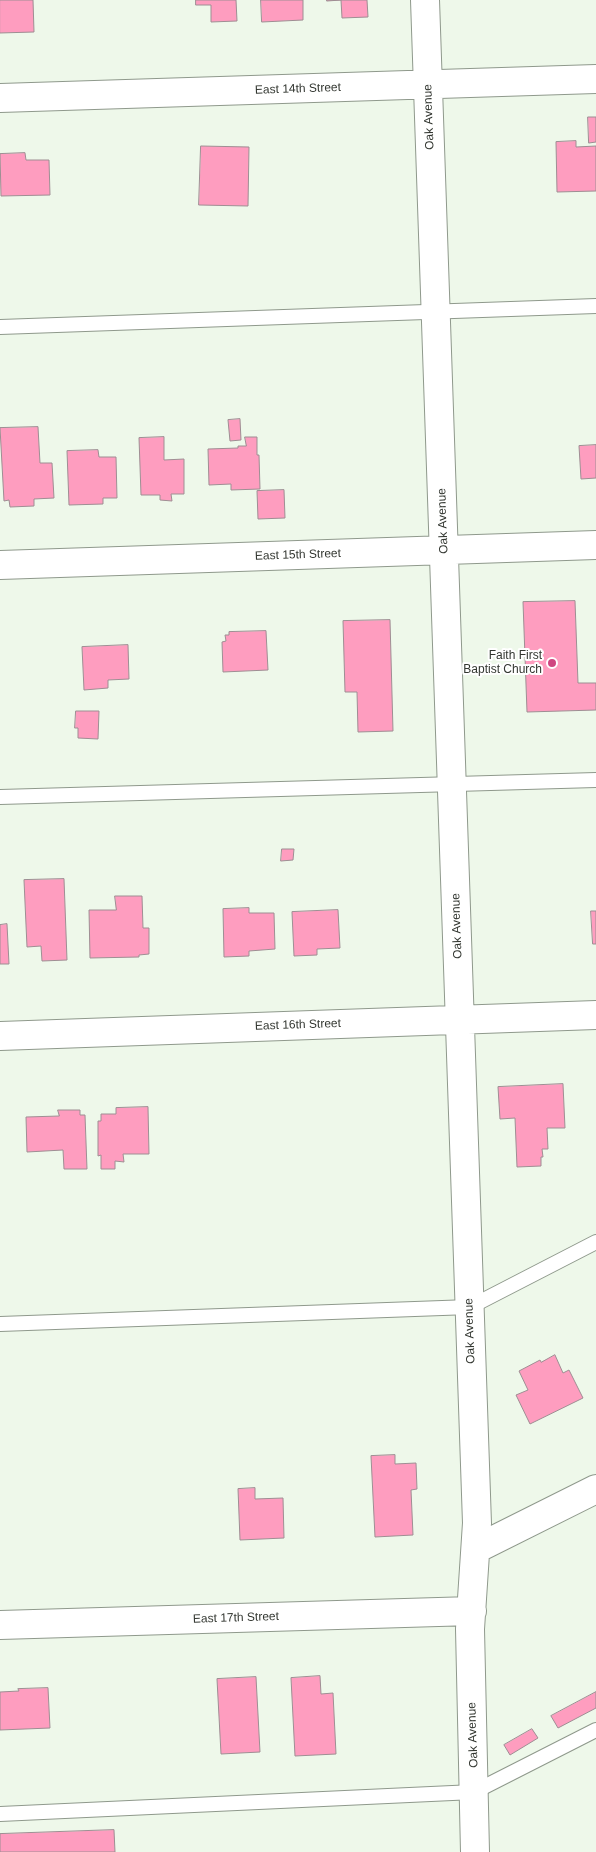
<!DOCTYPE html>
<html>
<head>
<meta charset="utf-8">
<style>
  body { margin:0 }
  canvas { display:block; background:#eef8ea }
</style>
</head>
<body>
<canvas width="596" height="1852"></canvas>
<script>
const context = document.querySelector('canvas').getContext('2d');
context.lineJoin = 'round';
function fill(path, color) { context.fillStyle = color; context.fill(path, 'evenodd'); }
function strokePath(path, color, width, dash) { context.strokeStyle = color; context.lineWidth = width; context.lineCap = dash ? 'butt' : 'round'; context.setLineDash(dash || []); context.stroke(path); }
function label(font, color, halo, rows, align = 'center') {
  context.font = font + ' Helvetica,sans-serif'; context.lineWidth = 4; context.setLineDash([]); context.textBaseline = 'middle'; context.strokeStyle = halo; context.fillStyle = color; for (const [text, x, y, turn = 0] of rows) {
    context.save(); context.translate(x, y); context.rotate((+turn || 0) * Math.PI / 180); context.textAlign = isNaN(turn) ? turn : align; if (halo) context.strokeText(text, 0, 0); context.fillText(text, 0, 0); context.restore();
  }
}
const building = new Path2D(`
  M0,0H33L34,32L0,33Z
  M196,0H236L237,21L211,22V5H196Z
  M261,0H303V20L262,22Z
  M327,0H367L368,17L342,18L341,0L327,1Z
  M588,117H596V142L589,143Z
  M576,141V147L596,146V191L557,192L556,142Z
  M201,146L249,147L248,206L199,205Z
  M25,153L26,160H49L50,195L1,196L0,154Z
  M240,419L241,440L230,441L228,420Z
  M38,427L40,463H52L54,498L34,499V506L10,507L9,500L4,501L0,428Z
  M164,437V460L184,459V494H171L172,501L160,500V495H141L139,438Z
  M245,437H257V455H259L260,489L231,490V484L209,485L208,449L238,448V446H246Z
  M596,445V478L581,479L579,446Z
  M98,450L99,457H116L117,498H103V504L69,505L67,451Z
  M284,490L285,518L258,519L257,491Z
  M575,601L578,683H596V710L527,712L523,602Z
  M390,620L393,731L358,732L357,692H345L343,621Z
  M266,631L268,670L223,672L222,642L226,641L225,635H229V632Z
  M128,645L129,679L108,680V688L84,690L82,647Z
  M76,711H99L98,739L78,738V728H75Z
  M282,849H294L293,860L281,861Z
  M64,879L67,960L42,961L41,946L27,947L24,880Z
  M115,896H142L143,928H149V954L139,955V957L90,958L89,910H116Z
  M249,908V913H274L275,949L249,951V956L224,957L223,909Z
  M338,910L340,948L317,949V955L294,956L292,912Z
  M591,911H596V944H593Z
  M7,924L9,964H0V925Z
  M563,1084L565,1128H547L548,1149H542L543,1157H541V1166L517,1167L515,1118L500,1119L498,1087Z
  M148,1107L149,1154H123L124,1162L115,1161V1169H101V1155L98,1156V1121H101V1114H116V1108Z
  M58,1110H80V1115H85L87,1169H64L63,1150L27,1152L26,1117L59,1116Z
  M555,1355L563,1373L569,1370L583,1398L530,1424L516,1395L528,1390L519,1371L540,1360L541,1362Z
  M395,1455V1464L416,1463L417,1489L411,1490L413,1535L375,1537L371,1456Z
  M255,1488V1499L283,1498L284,1538L240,1540L238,1489Z
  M320,1676L321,1694L333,1693L336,1754L295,1756L291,1678Z
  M256,1677L260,1752L221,1754L217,1679Z
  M48,1688L50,1728L0,1730V1692L19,1691L18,1689Z
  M596,1692V1708L558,1728L551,1716Z
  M532,1729L538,1738L510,1755L504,1745Z
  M114,1830L115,1852H0V1834Z`);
const lane = new Path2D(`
  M0,327L596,306
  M0,797L596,780
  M0,1324L470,1307L596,1242
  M0,1814L474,1792L596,1730`);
const street = new Path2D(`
  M425,0L477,1523L470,1629L475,1852
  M0,98L596,79
  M0,565L596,545
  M0,1036L596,1015
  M476,1549L596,1489
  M0,1625L472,1611`);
const markers = [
  [552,663,5,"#cf4681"]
];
const streetNames = [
  ["East 14th Street",298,89,-2],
  ["Oak Avenue",429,117,-92],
  ["Oak Avenue",443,521,-92],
  ["East 15th Street",298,555,-2],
  ["Oak Avenue",457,926,-92],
  ["East 16th Street",298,1025,-2],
  ["Oak Avenue",470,1331,-92],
  ["East 17th Street",236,1618,-2],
  ["Oak Avenue",473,1735,-92]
];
const poiNames = [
  ["Faith First",542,656],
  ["Baptist Church",542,670]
];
fill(building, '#fe9dbf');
strokePath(building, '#9e8e93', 1);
strokePath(lane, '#8f998c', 16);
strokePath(street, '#8f998c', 30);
strokePath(lane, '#fff', 14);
strokePath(street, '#fff', 28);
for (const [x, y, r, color] of markers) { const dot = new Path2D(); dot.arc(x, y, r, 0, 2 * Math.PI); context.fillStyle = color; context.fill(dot); strokePath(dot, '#fff', 2); }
label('12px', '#333731', '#fff', streetNames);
label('12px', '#333731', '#fff', poiNames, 'right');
</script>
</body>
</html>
